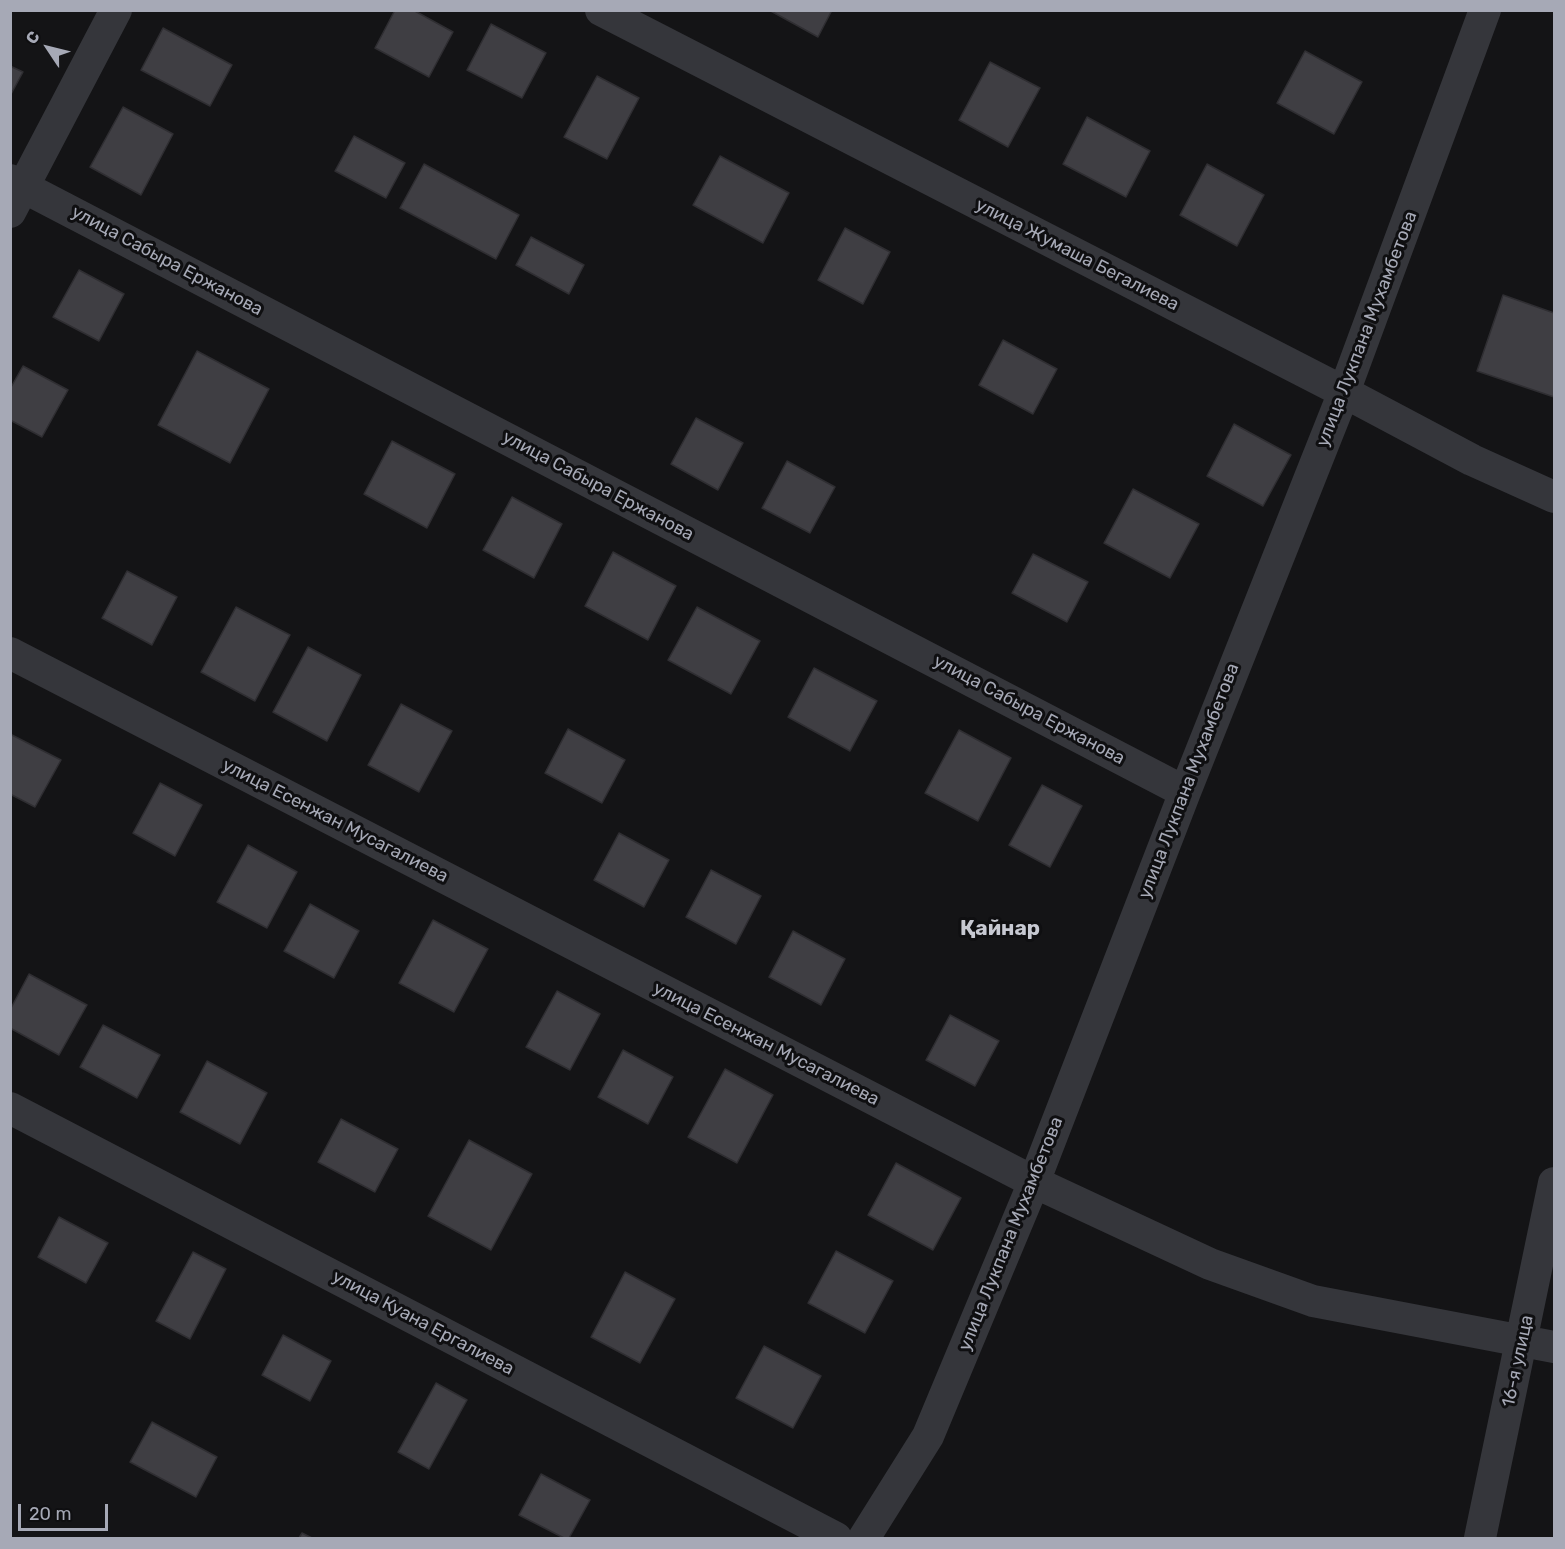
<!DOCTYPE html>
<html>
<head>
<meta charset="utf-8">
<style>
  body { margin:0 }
  #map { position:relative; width:1565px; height:1549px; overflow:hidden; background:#141416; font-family:Rubik,sans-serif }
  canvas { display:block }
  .frame { position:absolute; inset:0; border:12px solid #a6a9b6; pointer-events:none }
  .north { position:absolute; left:18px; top:18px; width:60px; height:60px; -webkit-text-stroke:4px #0f0f11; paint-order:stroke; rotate:305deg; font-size:16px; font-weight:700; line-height:24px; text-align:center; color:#a6a9b6 }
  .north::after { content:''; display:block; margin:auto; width:21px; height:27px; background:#a6a9b6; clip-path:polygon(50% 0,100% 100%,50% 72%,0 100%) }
  .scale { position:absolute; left:18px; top:1504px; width:90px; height:27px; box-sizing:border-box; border:3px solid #a6a9b6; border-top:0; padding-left:8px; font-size:18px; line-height:21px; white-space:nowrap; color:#a6a9b6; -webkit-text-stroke:4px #0f0f11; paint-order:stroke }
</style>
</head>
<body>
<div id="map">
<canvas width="1565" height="1549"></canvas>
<div class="frame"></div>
<div class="north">С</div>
<div class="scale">20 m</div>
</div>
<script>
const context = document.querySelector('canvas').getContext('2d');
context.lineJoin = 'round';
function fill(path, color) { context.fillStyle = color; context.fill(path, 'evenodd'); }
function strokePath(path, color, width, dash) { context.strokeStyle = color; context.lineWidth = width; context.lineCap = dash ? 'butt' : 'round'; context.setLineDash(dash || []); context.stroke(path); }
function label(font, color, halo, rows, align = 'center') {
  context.font = font + ' Rubik,sans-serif'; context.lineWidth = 6; context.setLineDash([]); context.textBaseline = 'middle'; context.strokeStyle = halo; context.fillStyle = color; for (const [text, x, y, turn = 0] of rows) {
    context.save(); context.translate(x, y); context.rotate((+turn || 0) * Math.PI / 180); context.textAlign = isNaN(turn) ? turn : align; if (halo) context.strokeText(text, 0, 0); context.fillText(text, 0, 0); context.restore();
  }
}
const building = new Path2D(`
  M395,10H413L453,32L429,77L375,48Z
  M769,10H832L818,37Z
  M491,24L546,53L522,98L467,70Z
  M163,28L232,65L210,106L141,70Z
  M1305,51L1362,82L1334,134L1277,103Z
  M990,62L1040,88L1008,147L959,120Z
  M10,66L23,72L10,96Z
  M597,76L639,98L607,159L564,137Z
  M123,107L173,134L141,195L90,167Z
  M1087,117L1150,151L1126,197L1063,164Z
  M354,136L405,163L386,198L335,171Z
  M720,156L789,193L763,243L693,205Z
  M424,164L519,215L496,259L400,208Z
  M1207,164L1264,195L1237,246L1180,215Z
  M845,228L890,252L863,304L818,280Z
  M531,237L584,265L569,294L516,265Z
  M79,270L124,294L99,341L53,317Z
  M1503,295L1554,313V397L1477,371Z
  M1003,340L1057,369L1033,414L979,385Z
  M197,351L269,389L230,463L158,425Z
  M23,366L68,390L42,437L10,420V389Z
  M696,418L743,443L718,490L671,464Z
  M1234,424L1291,455L1263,506L1207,476Z
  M392,441L455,474L427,528L364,494Z
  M787,461L835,487L810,533L762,508Z
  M1133,489L1199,524L1170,578L1104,543Z
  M512,497L562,524L534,578L483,550Z
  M613,552L676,586L648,640L585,606Z
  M1033,554L1088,582L1067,622L1012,593Z
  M127,571L177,597L152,645L102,618Z
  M236,607L290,635L255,701L201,672Z
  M697,607L760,641L731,694L668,660Z
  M308,647L361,675L327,741L273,712Z
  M814,668L877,701L850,751L788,717Z
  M401,704L452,731L419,792L368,765Z
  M568,729L625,760L602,803L545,773Z
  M959,730L1011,758L978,821L925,793Z
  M10,734L61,760L35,807L10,794Z
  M160,783L202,805L175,856L133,833Z
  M1042,785L1082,806L1050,867L1009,845Z
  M619,833L669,860L644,907L594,880Z
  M248,845L297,872L267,928L217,902Z
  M711,870L761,896L736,944L686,917Z
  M310,904L359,931L334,978L284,951Z
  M433,920L488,949L454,1012L399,983Z
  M793,931L845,959L821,1005L769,977Z
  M29,974L87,1005L59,1055L10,1028V1010Z
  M557,991L600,1014L570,1070L526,1047Z
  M950,1015L999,1041L975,1086L926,1060Z
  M103,1025L160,1055L137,1098L80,1067Z
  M623,1050L673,1077L648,1124L598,1097Z
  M207,1061L267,1093L240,1144L180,1112Z
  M725,1069L773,1095L737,1163L688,1137Z
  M341,1119L398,1149L375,1192L318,1162Z
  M469,1140L532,1174L491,1250L428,1216Z
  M896,1163L961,1198L933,1250L868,1215Z
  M59,1217L108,1243L86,1283L38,1257Z
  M836,1251L893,1281L865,1333L808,1303Z
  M193,1252L226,1269L190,1339L156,1321Z
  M625,1272L675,1299L640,1363L591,1337Z
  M283,1335L331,1361L310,1401L262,1375Z
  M764,1346L821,1376L793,1428L736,1398Z
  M436,1383L467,1400L429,1469L398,1452Z
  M152,1422L217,1457L196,1497L130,1462Z
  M541,1474L590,1500L569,1538H564L519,1515Z
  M302,1533L312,1538H299Z`);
const minor = new Path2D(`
  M601,10L1344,392L1472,460L1554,497
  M10,180L1185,792
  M10,212L116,10
  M10,653L1034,1182L1210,1264L1313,1301L1554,1347
  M10,1108L836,1538
  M864,1538L928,1436L1034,1182L1185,792L1344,392L1485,10
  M1480,1538L1554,1183`);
const streetNames = [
  ["улица Жумаша Бегалиева",1077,255,27],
  ["улица Сабыра Ержанова",167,261,28],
  ["улица Лукпана Мухамбетова",1367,329,-69],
  ["улица Сабыра Ержанова",598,486,28],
  ["улица Сабыра Ержанова",1029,710,28],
  ["улица Лукпана Мухамбетова",1189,781,-69],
  ["улица Есенжан Мусагалиева",335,821,27],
  ["улица Есенжан Мусагалиева",766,1044,27],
  ["улица Лукпана Мухамбетова",1011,1234,-68],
  ["улица Куана Ергалиева",423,1323,28],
  ["16-я улица",1518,1361,-78]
];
const quarterNames = [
  ["Қайнар",1000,929]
];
fill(building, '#3f3e43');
strokePath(building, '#2f2e32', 1.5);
strokePath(minor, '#35363b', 32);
label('18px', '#a6a9b6', '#0f0f11', streetNames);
label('bold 21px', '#c7c9d2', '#0f0f11', quarterNames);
</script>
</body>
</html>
